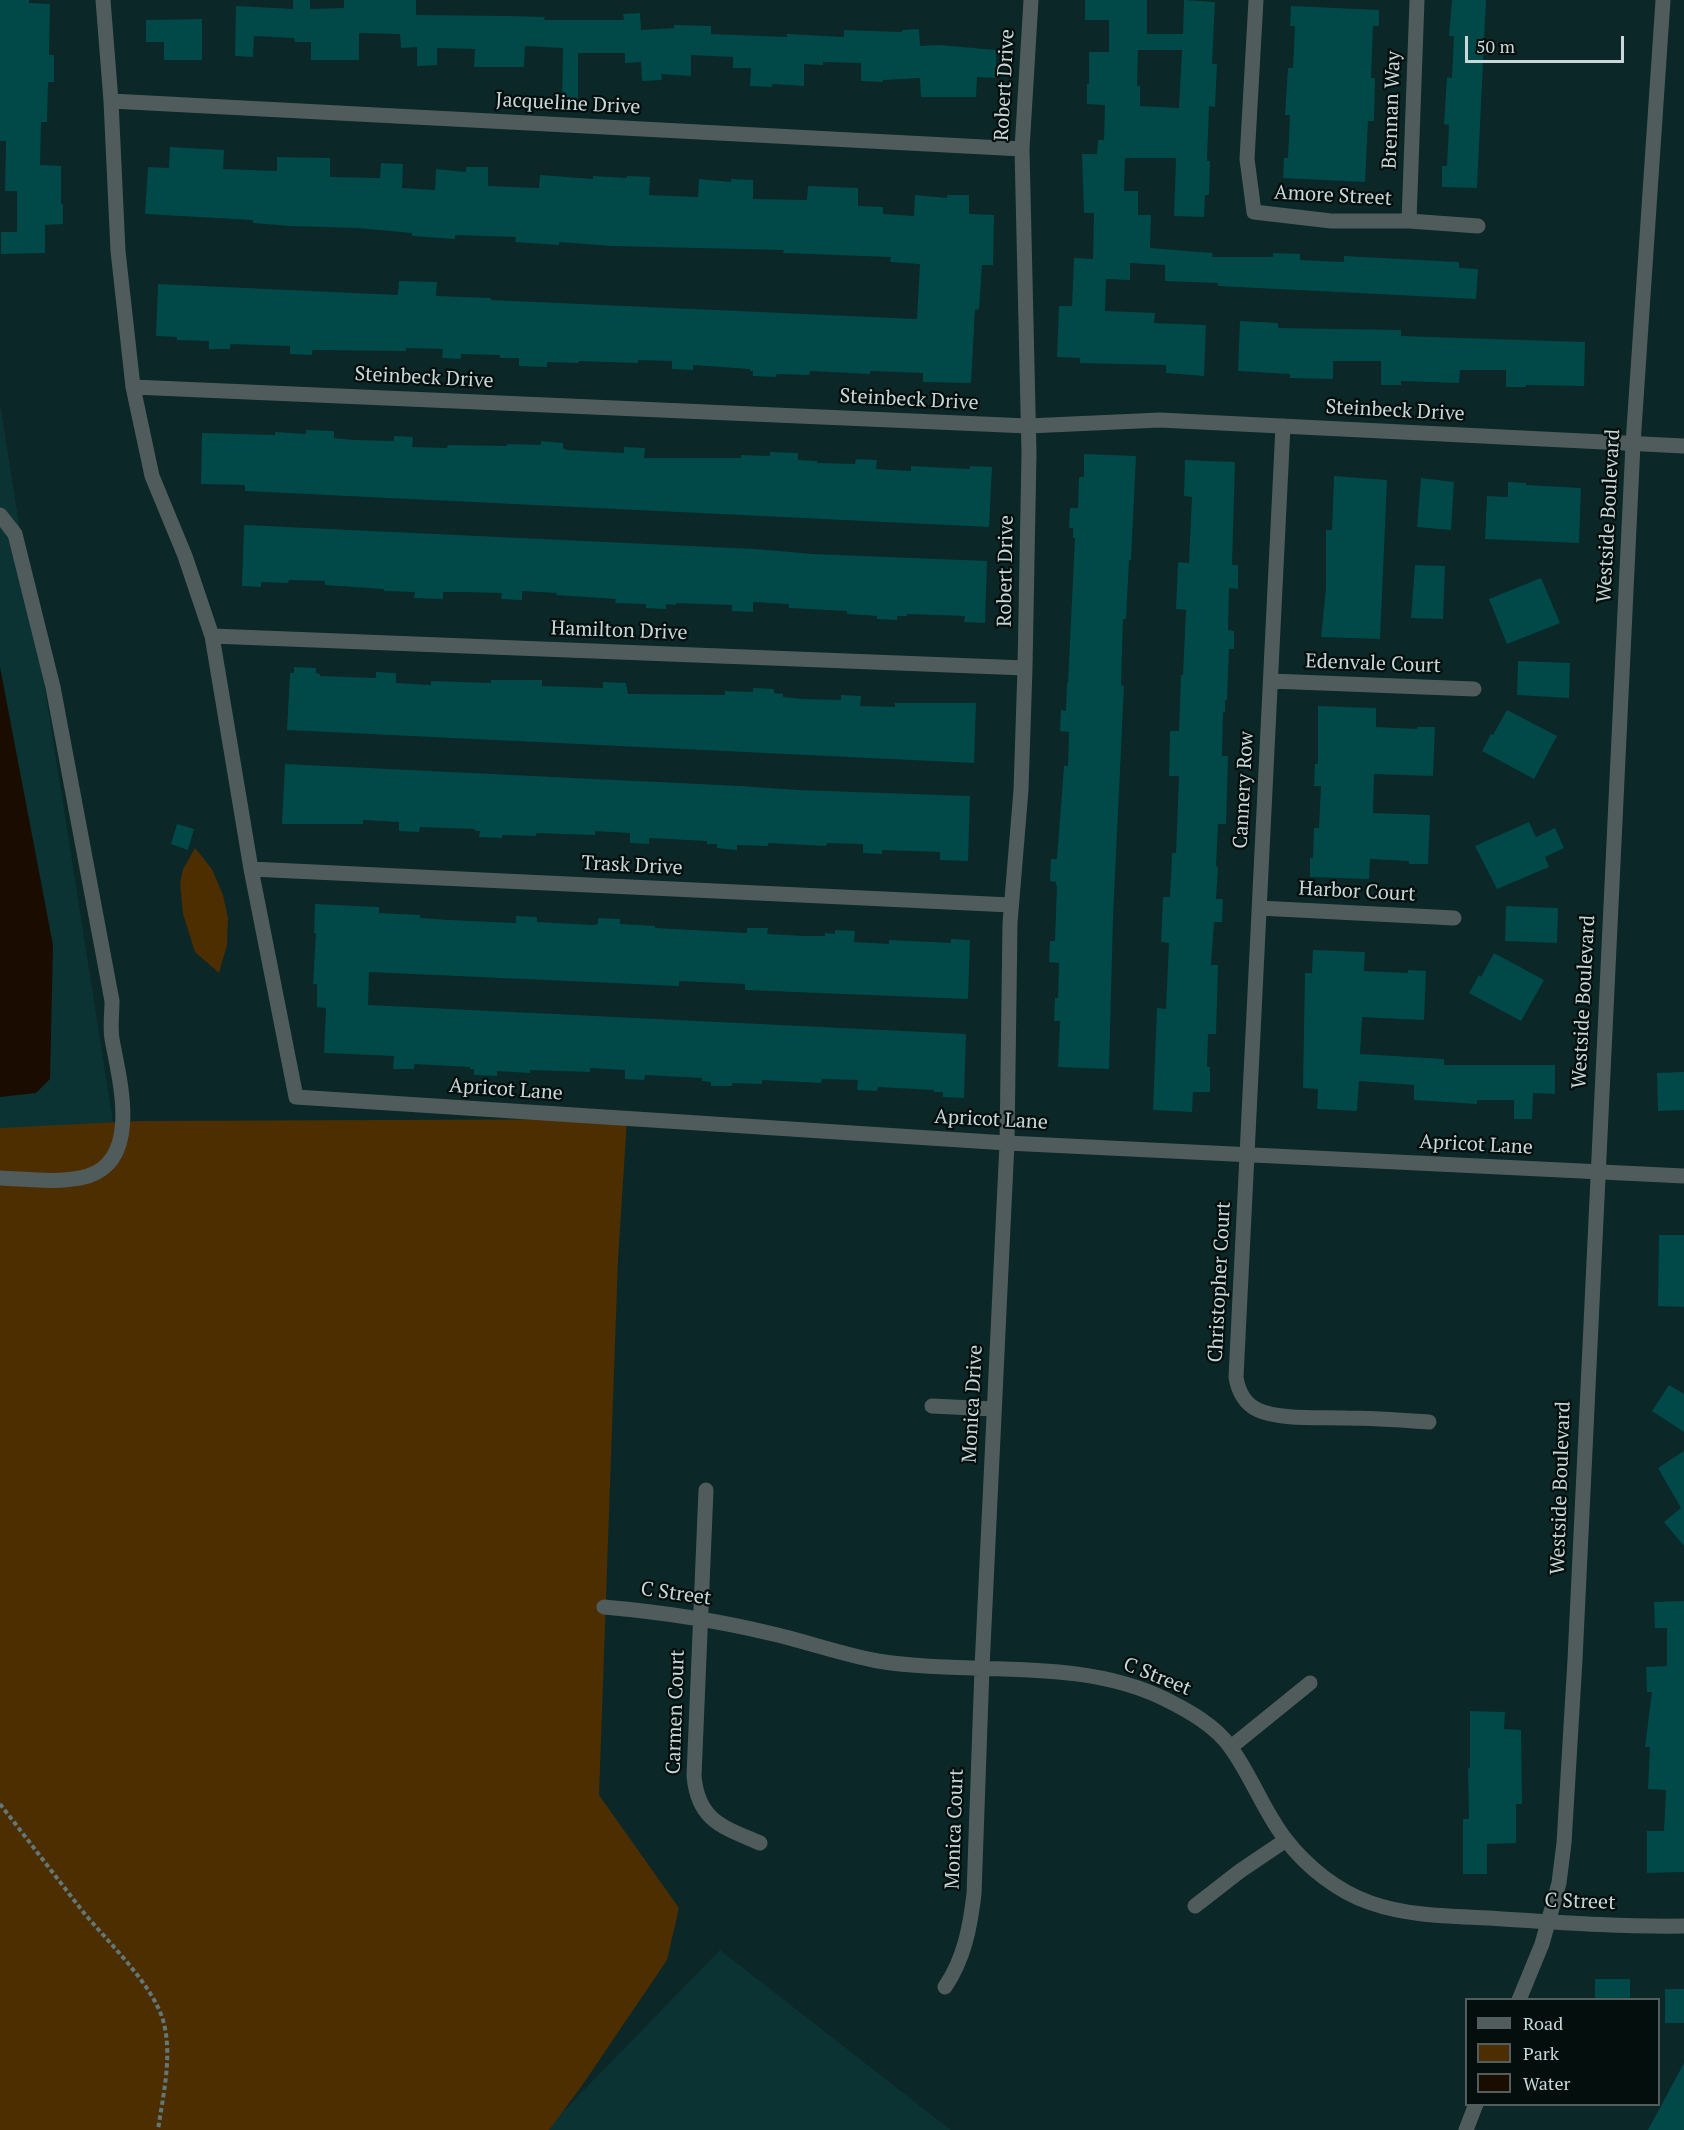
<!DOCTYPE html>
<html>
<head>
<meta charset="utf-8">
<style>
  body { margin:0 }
  #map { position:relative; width:1684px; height:2130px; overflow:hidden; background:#0b2727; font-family:"PT Serif",serif }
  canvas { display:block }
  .legend { position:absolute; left:1465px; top:1998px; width:195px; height:108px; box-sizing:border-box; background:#040e0d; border:2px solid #525e5e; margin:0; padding:8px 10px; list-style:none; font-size:18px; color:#c8d7d7 }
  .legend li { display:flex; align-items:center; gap:12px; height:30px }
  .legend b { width:30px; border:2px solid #525e5e }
  .scale { position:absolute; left:1465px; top:36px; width:159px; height:27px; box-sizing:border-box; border:3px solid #c8d7d7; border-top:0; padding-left:8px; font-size:18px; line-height:21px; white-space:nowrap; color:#c8d7d7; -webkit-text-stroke:4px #040e0d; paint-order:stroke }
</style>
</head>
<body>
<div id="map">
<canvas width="1684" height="2130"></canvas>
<ul class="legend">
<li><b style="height:8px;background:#505c5c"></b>Road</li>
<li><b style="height:16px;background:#4c2e01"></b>Park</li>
<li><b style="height:16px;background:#1b0c00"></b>Water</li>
</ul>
<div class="scale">50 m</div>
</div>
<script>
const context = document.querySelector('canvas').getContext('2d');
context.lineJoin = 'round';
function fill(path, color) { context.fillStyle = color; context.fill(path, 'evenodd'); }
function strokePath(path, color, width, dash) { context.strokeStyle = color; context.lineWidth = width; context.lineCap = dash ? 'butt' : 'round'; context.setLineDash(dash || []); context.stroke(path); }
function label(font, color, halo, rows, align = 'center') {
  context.font = font + ' "PT Serif",serif'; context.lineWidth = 4.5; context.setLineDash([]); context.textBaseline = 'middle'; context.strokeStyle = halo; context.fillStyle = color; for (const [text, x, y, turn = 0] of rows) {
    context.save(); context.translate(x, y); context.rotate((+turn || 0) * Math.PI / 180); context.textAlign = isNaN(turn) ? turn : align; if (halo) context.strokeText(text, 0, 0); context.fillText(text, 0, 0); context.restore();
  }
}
const built = new Path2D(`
  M0,403L120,1166L0,1171Z
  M720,1950L951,2130H545Z`);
const green = new Path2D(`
  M195,848L212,869L223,895L228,918L227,945L219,973L195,952L183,914L180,883L183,869Z
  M627,1119L618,1260L599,1795L679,1908L667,1960L581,2087L549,2130H0V1128L138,1121Z`);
const water = new Path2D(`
  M0,667L53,945L50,1079L36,1093L0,1097Z`);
const building = new Path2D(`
  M0,0H29V3L50,4L49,55H54V82H48L47,122H41L40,165L61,166V204H63V224L45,225V253L1,254V232H17V191H5L6,141H0Z
  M293,0H310V9L344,8V0H416V15L508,16L545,17L544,20H624L623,14L640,13L641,30L674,28V25L711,26V34L787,37V34L844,37V30L902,32V30L919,29L920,46L939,45L996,50V78L977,77L976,97H921L920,78L883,80V82L861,81V63L823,62V65L804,64V86L772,84V87L750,86L751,68H733V57L691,55V76L661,74L662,80L642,81L641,62L625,63V53H578V106H562L563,48L525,46L524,67H474L475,49L437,48V65L417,66V47L401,48L400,34L359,33V60H311V42H295L294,38L254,36L253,57L235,56L236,6L293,9Z
  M1085,0H1147V34H1183L1184,0L1215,2L1212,64H1217L1216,85L1215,107L1209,106L1207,161H1210L1209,195H1205L1204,217L1174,216L1176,158H1125L1124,191H1138V215H1151L1150,248L1213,253L1212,257H1273V253L1300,254V260L1344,262V256L1459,262V268L1478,269L1476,299L1218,286V283L1165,281V265L1130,263V280L1106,279L1105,311L1155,313L1154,323L1206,325L1204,376L1166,373V365L1080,363V358L1057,357L1059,306H1072L1074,258L1093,259L1094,213H1084L1082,154H1097L1098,140H1104L1105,105L1087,104V84H1089V52H1109V20H1085ZM1138,50H1182L1179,108L1140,106V86H1137Z
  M1452,0H1486L1477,188L1442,187V166H1447L1449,125L1444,124L1447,77L1452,78L1454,36H1449Z
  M1291,6L1379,10V26H1373L1371,78H1375L1374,121H1368L1365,182L1283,178L1284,158H1288L1290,115H1285L1288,68H1293L1295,26H1290Z
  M202,19V60H164V42H146V20Z
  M170,147L224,150L223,169L277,171V157L330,158V177L380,178L381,163L403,164L402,188L435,190L436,169L466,172V167H488V186L539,188L540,175L593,179V176L627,178V176L650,177L649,195L698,197L699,179L731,182V179L753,180V199L807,200L808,186L858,188V206L883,207V214L914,216L915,195L947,198V195H969V214L994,215L993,265H982L979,310L975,309L971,383L923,382V373L870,371V374L810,371L809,375L776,374V377L753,376V371H750V369L693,365V370L672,369V361L638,360V363L579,361L578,363L547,362V367L519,366V358H500V355L461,354V359L442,358L443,349L406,348V351L312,350V355L290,354V346L230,344V349H209V341L177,340V337L156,336L158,284L398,295L399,281L437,282L436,296L491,298V300L917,319L920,264L890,262L891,257L783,253L784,250L612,246L559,242V245L515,242L516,237L455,235V239L412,236V233L357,228L291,226L253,223V220L145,214L148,167L169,168Z
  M1240,321L1278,323V328L1401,330V336L1585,342L1584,386L1526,385V387H1506V370H1460L1459,383L1401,381V385H1381V361H1333V379L1290,378V374L1238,371Z
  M306,430L334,431V438L354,440L394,441V436L413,437L412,447L447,448L448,445L507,446V444L541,445V441L563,443V448L567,450L624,453V447L645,448L644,458H741V455L770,456V452L798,453V460L817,461V463L855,464L856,459L877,460L876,469L911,471V466L970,469V466L992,467L989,527L245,491V485L201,484L202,433L275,435V432L306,434Z
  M1084,454L1136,456L1131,560H1129L1126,619H1123L1121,685L1124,686L1113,917L1109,1069L1058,1067L1060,1021H1054L1055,998H1058L1059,963L1049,962L1050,941H1055L1057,885H1056V882L1050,881L1051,859H1057L1064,766H1068L1069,732L1060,731L1061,710L1066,711L1067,683H1068L1075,538H1073V528H1069L1070,508H1078L1079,477H1084Z
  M1185,460L1235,462L1232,565H1238V589L1229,588L1228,630L1234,631V649H1229L1227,700H1225V712H1223L1222,756H1228L1226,824H1218L1216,866L1218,867L1216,899H1223L1222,922H1214L1211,965H1218L1216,1034H1208L1207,1067H1210V1092H1193L1192,1112L1153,1110L1157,1008L1166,1009L1169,943L1161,942L1163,897H1170L1172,853H1176L1179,776H1169L1170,731H1179L1181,675H1183L1186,610L1176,609L1178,562L1189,563L1192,497L1184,496Z
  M1334,476L1387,480L1380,639L1321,637L1326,588V530H1332Z
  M1421,478L1454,482L1451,530L1417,527Z
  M1508,482L1526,483V485L1581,488L1579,543L1485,539L1487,496L1508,497Z
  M244,525L755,549L813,554L987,561L985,623L964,622L965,616L907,614V616H897V620L877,619V616L847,614V611L789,608V604L753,602V612L732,611V605L676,603V605L666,604V609L646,608V604L615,603L616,599L556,595L557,593L522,591V600L501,599L502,593L463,592H443V599L414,598L415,592L384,591V589L325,585V581L289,580L288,583L261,582V587L242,586Z
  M1415,565L1445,566L1443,619L1411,618Z
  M1541,578L1560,623L1507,644L1489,599Z
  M1518,661L1570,663L1569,698L1517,695Z
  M294,667L316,668V673L320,674V676L376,678V672L396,673V683L431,685V681L491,683V680H542V686L603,688V682L626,683L628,694L725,695V691L753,692V688L774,689V693L783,694V697L803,699L841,700V695L861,696L860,706L895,707V703H976L974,763L287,730L290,673H294Z
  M1318,706L1376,708V727L1417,729V727H1435L1433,776L1374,774L1373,813L1430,815L1428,864H1409V861L1370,859L1369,879L1310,877V858H1313L1314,828H1319L1321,786H1314L1315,764H1318Z
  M1507,710L1557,736L1534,779L1482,751L1491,734L1493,735Z
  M285,764L740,786L798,790L970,796L968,861L940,860V852L882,850V854L863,853V844L827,843L826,846L768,843V846L737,845V850L717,848V844H707V841L649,838V844L630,843V833L595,831V835L536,833V836L502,835V838L479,837L480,831H475V829L420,827L419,832L399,831V822L363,820V824H282Z
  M1529,822L1536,837L1555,828L1564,848L1545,857L1549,867L1497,889L1475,846Z
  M177,824L194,829L188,850L171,844Z
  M315,904L379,907V913L420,915V918L449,920L516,923V916L537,917V922L594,925L598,924V918L620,919V924L655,926V928L747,933V928H768L767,934L805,936H825V933L835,934V930L855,931L854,942L889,944V940L951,943V939L970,940L968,999L745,990V984L679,981V986L369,972L368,1005L966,1034L964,1098L943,1097V1092H934V1090L878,1087L877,1091L857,1090L858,1080L822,1079L821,1083L762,1080V1084L732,1083V1086H711V1082L702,1081V1078L645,1075L644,1080L625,1079V1070L590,1068V1072L530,1070V1073L497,1071V1076L474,1075V1069H470V1067L414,1064V1069H393L394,1056L324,1053L326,1008L317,1007V984H313L316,933H314Z
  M1506,906L1558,908L1557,943L1505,941Z
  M1313,950L1365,952L1364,971L1408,973V970L1426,971L1424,1020L1362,1017L1360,1054L1444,1059V1065H1555V1094L1533,1093L1532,1119H1514V1100H1477V1104L1414,1100V1085L1359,1081L1357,1111L1317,1109L1318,1089L1303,1088L1305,973H1312Z
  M1494,953L1544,980L1521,1021L1469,993L1479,975L1481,977Z
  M1684,1072V1110L1658,1111L1657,1073Z
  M1659,1235H1684V1307L1658,1306Z
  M1669,1385L1684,1394V1432L1652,1411Z
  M1684,1451V1546L1664,1522L1681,1508L1658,1468Z
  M1684,1601V1872L1647,1873V1831H1664L1666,1790L1648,1789L1650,1747H1645L1652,1692H1647L1646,1667L1667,1666V1628H1655L1654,1602Z
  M1470,1711L1505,1712L1504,1729L1521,1730L1522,1804H1516V1843L1487,1844V1874H1463V1819H1469L1468,1768H1470Z
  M1595,1979H1630V2000H1595Z
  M1665,1989H1684V2023H1665Z
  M1684,2063V2130H1648Z`);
const path = new Path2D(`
  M0,1804C28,1840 56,1877 84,1913C109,1943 152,1984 163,2020C173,2055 163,2095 158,2130`);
const minor = new Path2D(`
  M103,0L111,101L118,251L133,387L152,476L185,556L212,636L251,869L296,1097L1007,1143L1684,1176
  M1256,0L1247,159L1254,212L1331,221H1409L1478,226
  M111,101L1022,149
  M1409,221L1417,0
  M133,387L1028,426L1160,420L1684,446
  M1283,426L1236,1377C1238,1391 1245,1404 1258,1410C1279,1420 1322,1417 1346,1418C1374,1418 1401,1420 1429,1422
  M0,515L15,534L53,687L112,1001C112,1014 110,1027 112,1039C119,1078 142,1159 88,1176C60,1184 28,1179 0,1178
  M212,636L1025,668
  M1271,681L1474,689
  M251,869L1011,905
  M1259,908L1454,918
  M932,1406L994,1409
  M706,1490L694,1776C698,1821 723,1827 760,1843
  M604,1607C660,1612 715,1620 769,1633C805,1641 840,1654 878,1661C971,1676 1078,1656 1165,1699C1189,1711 1216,1726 1231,1748C1252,1777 1264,1812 1286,1840C1307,1867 1338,1892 1371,1903C1408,1916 1449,1916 1488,1918C1553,1922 1619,1927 1684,1926
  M1231,1747L1310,1683
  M1195,1906L1240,1871L1286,1840
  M945,1987C964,1959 970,1928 974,1894L982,1668L1007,1143L1010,923L1021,790L1025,668L1029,453L1022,149L1031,0`);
const tertiary = new Path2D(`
  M1519,2000L1542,1944L1559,1883L1564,1843L1575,1660L1633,444L1663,0
  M1466,2130L1476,2104`);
const streetNames = [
  ["Robert Drive",1005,85,-87],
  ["Jacqueline Drive",568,104,3],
  ["Brennan Way",1392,110,-88],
  ["Amore Street",1333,196,3],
  ["Steinbeck Drive",424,378,3],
  ["Steinbeck Drive",909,400,3],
  ["Steinbeck Drive",1395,411,3],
  ["Westside Boulevard",1609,516,-87],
  ["Robert Drive",1006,571,-89],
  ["Hamilton Drive",619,631,2],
  ["Edenvale Court",1373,664,2],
  ["Cannery Row",1244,790,-87],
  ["Trask Drive",632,866,3],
  ["Harbor Court",1357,892,3],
  ["Westside Boulevard",1584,1002,-87],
  ["Apricot Lane",506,1090,4],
  ["Apricot Lane",991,1120,3],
  ["Apricot Lane",1476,1145,3],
  ["Christopher Court",1220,1282,-87],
  ["Monica Drive",973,1404,-87],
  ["Westside Boulevard",1561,1488,-88],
  ["C Street",676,1594,8],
  ["C Street",1157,1677,22],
  ["Carmen Court",676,1712,-88],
  ["Monica Court",955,1829,-88],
  ["C Street",1580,1902,2]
];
fill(built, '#0c3333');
fill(green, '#4c2e01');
fill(water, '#1b0c00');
fill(building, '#014949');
strokePath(path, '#627878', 4, [4.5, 3]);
strokePath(minor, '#505c5c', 15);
strokePath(tertiary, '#505c5c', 15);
label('20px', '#c8d7d7', '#040e0d', streetNames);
</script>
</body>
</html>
